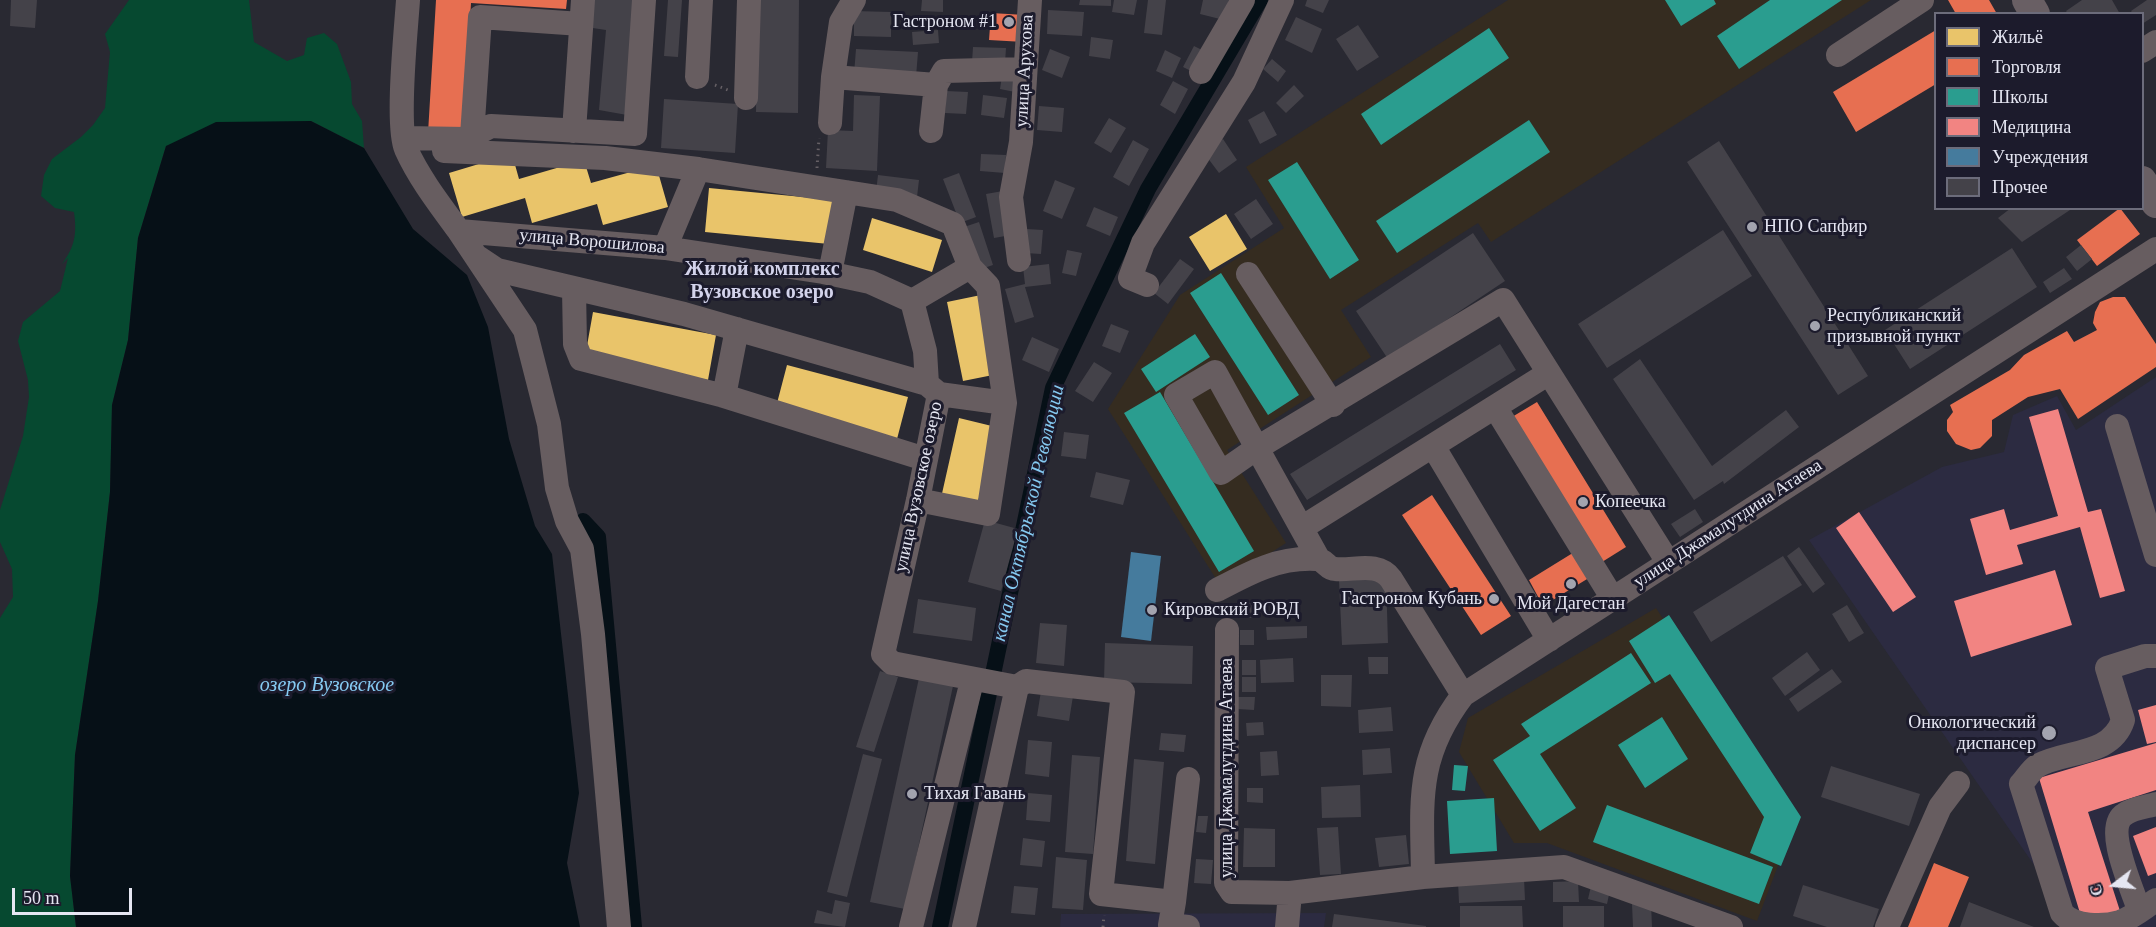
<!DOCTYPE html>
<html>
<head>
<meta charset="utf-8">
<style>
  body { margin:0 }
  #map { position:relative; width:2156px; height:927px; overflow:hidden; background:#292932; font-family:"Times New Roman",serif }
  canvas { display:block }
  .legend { position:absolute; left:1934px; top:12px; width:210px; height:198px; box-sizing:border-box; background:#1c1b2c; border:2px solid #6c6c7b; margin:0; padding:8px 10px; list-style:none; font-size:18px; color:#e5e6f2 }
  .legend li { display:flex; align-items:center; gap:12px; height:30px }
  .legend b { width:30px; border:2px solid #6c6c7b }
  .north { position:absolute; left:2084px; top:855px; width:60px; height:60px; -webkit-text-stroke:4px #1c1b2c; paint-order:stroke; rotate:254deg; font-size:16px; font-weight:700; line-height:24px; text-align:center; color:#e5e6f2 }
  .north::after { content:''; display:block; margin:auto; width:21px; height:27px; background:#e5e6f2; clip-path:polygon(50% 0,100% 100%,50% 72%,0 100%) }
  .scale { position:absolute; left:12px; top:888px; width:120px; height:27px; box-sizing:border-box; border:3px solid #e5e6f2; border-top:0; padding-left:8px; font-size:18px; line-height:21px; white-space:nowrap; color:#e5e6f2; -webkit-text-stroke:4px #1c1b2c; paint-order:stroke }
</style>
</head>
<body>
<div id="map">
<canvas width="2156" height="927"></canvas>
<ul class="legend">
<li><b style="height:16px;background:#e9c46a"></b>Жильё</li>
<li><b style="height:16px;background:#e76f51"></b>Торговля</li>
<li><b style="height:16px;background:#2a9d8f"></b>Школы</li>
<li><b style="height:16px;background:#f28482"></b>Медицина</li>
<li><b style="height:16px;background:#457b9d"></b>Учреждения</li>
<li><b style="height:16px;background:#444249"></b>Прочее</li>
</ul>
<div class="north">С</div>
<div class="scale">50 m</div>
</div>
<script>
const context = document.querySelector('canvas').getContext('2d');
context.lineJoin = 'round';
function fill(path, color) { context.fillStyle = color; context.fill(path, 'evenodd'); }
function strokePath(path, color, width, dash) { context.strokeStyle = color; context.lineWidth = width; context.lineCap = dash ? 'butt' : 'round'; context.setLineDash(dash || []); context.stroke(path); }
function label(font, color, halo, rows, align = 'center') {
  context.font = font + ' "Times New Roman",serif'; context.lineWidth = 6; context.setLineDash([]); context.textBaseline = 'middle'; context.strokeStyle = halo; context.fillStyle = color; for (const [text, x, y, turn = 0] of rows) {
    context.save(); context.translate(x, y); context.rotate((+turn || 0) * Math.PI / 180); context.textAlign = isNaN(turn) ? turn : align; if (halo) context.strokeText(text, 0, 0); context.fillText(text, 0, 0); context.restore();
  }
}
const commercial = new Path2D(`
  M1508,0H1871L1491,242L1478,223L1341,310L1371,357L1227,450L1286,543L1220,585L1108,409L1180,295L1284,228L1246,167Z
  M1656,608L1795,821L1757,921L1547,843H1514L1459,752L1468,718Z`);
const built = new Path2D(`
  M2156,377V927H2077L1809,540L1942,467L2004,452L2013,415L2057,396L2076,430Z
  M1326,913L1324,927H1060L1061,914Z`);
const green = new Path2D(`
  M129,0H249L254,42L287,61L304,55L307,38L324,33L337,44L351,82L352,104L362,121L364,148L311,121L166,146L138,238L128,340L112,405L110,492L98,601L75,755L70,876L76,927H0V618L13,597L12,569L0,542V510L23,436L29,397L28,380L18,341L23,322L60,291L68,258L62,264C75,246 77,234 74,212L55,208L41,196L44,175L52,159L81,137L93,125L105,108L110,52L105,34Z`);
const water = new Path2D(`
  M311,121L364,148L413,229L467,275L488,327L509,439L535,526L552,554L579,793L567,863L580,927H76L70,876L75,755L98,601L110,492L112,405L128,340L138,238L166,146L216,122Z`);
const homes = new Path2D(`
  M512,154L519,179L584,160L591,183L656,165L668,207L603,225L597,204L532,223L525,198L462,217L449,173Z
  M709,188L834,200L829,244L705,232Z
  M1226,214L1247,249L1210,271L1189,237Z
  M872,218L942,240L932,272L863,250Z
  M981,295L998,374L963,381L947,302Z
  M593,312L716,335L708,380L585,357Z
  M787,365L908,397L897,439L776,407Z
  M959,418L996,427L977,506L941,498Z`);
const shops = new Path2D(`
  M436,0H567L566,9L471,3L463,135L428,133Z
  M1948,0H1989L1997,14H1956Z
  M991,13L1025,15L1024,42L989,40Z
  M1936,30V84L1856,132L1833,92Z
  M2120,208L2140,234L2097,266L2077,240Z
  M2113,297H2125L2156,344V367L2078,419L2060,389L2028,397L1992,420V436L1980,448L1971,450L1956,444L1947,431V420L1953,412L1950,405L2010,370L2024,355L2067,331L2074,342L2097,330L2093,323L2095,312L2100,302Z
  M1537,402L1626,547L1602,562L1512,417Z
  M1432,495L1511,616L1481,635L1402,515Z
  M1576,551L1592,576L1543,606L1529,580Z
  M1934,863L1969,877L1948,927H1908Z`);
const schools = new Path2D(`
  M1665,0H1714L1716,4L1681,26Z
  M1770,0H1842L1739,69L1717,36Z
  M1489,28L1509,58L1381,145L1361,114Z
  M1529,120L1550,152L1397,253L1376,221Z
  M1297,162L1359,260L1330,279L1268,180Z
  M1221,273L1299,395L1268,415L1190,293Z
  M1195,334L1210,357L1156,392L1141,369Z
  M1160,392L1254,551L1219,572L1124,413Z
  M1669,615L1801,817L1781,866L1750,853L1764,817L1670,674L1655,683L1629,641Z
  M1631,653L1651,683L1540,754L1576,808L1540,831L1493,760L1530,736L1521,724Z
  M1662,717L1688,759L1645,788L1618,745Z
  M1454,765L1468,766L1465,791L1452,790Z
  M1494,798L1497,851L1450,854L1447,801Z
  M1607,805L1773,867L1759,904L1593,842Z`);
const health = new Path2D(`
  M2058,409L2088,512L2101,509L2125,591L2100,598L2080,527L2017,545L2023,564L1986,575L1970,519L2004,509L2010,530L2058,516L2029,417Z
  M1859,512L1916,597L1893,612L1836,528Z
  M2055,570L2072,625L1971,657L1954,601Z
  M2156,705V742L2147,744L2138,710Z
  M2156,743V790L2088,812L2120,911L2083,923L2039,778Z
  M2156,827V873L2148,876L2133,836Z`);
const public = new Path2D(`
  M1131,552L1161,556L1151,641L1121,637Z`);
const canal = new Path2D(`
  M583,521L598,537L634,927
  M940,927L1053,388L1148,189L1260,0`);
const building = new Path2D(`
  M11,0H37L35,28L10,26Z
  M587,0H636L627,115L599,110L606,30L586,27Z
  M668,0H682L678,57L664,56Z
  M757,0H799L798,113L756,112Z
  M922,0H943V12L921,11Z
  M1080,0H1111V6L1079,5Z
  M1114,0H1137L1134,15L1112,12Z
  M1148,0H1166L1162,35L1144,33Z
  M1203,0H1229L1224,20L1200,14Z
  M1307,0H1329L1323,13L1305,6Z
  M2082,0H2112L2120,14H2068L2066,11Z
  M2147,0H2156V15L2142,24V14H2133L2131,11Z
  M1048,10L1084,12L1082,36L1047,34Z
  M854,11L891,12V37L854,36Z
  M1296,17L1322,29L1312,53L1285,40Z
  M1358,25L1379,57L1357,71L1336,39Z
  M938,30L939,43L913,45L912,32Z
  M1091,37L1113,40L1110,59L1089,56Z
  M1194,46L1208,53L1197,74L1183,67Z
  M973,47L1006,48L1005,63L972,62Z
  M856,49L918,52L916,77L854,74Z
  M1050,49L1070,57L1062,78L1042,70Z
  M1165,50L1181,58L1172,78L1156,71Z
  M1272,59L1286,71L1278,82L1263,69Z
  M1002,76L1022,79L1020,93L1000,89Z
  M1173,81L1188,89L1175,114L1160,105Z
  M1294,85L1304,96L1286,113L1276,103Z
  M946,91L968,92L966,114L945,113Z
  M854,95L880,96L877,171L826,168L828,130L853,131Z
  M983,95L1007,98L1004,118L981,115Z
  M664,99L738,104L735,153L661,148Z
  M1039,106L1064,108L1062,132L1037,130Z
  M1264,111L1277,135L1260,144L1248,120Z
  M1109,118L1126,128L1111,153L1094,143Z
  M1223,139L1237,160L1219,173L1204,153Z
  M1133,140L1149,149L1129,186L1113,177Z
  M1719,141L1868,376L1838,395L1687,162Z
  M981,154L1006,155L1005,173L980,171Z
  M959,173L976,217L960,223L943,179Z
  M878,175L919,180L917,197L876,192Z
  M1055,180L1075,188L1062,219L1043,211Z
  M1003,191L1011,235L994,238L986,194Z
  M1256,199L1273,224L1251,239L1234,214Z
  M1094,207L1118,217L1110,236L1086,226Z
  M2011,208H2073L2022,242L1998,218Z
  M979,222L993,265L978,270L964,227Z
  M1026,229L1043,230L1041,254L1025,253Z
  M1723,230L1752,276L1607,368L1578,324Z
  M1473,233L1505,281L1388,359L1356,311Z
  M2081,245L2092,259L2077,271L2066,257Z
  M2012,248L2037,287L1910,369L1885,330Z
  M1067,250L1082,253L1076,276L1062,273Z
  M1180,259L1194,269L1168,304L1154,293Z
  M1049,264L1051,284L1025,287L1034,317L1015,323L1005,289L1025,284L1023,267Z
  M2064,268L2072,279L2050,293L2043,282Z
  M1111,324L1129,331L1120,353L1102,346Z
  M1032,337L1059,349L1049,372L1022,360Z
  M1500,344L1516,370L1307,500L1290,474Z
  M1640,359L1712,466L1786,410L1799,427L1724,484L1723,481L1694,500L1613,379Z
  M1094,362L1112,373L1093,402L1075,391Z
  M1064,432L1089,435L1086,459L1061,456Z
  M1096,472L1130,480L1123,505L1090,497Z
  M1695,509L1703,522L1680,537L1671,524Z
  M985,520L1018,529L1001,591L968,582Z
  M1799,547L1825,584L1813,593L1787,556Z
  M1783,556L1802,585L1711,642L1693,612Z
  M1386,578L1388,643L1342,645L1339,580Z
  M918,599L976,608L972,641L913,633Z
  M1239,603H1254V618H1240Z
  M1847,605L1864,633L1849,642L1832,614Z
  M1040,623L1067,625L1064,666L1036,663Z
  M1307,626V638L1267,640L1266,627Z
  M1240,630H1254V645H1240Z
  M1105,643L1193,646L1192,684L1104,682Z
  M1807,652L1820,670L1785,696L1772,678Z
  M1368,657H1388V674H1369Z
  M1293,658L1294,682L1261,683L1260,660Z
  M1242,660H1256V675H1242Z
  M1832,669L1842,682L1798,712L1789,699Z
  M880,671L898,677L874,752L856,747Z
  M1321,675H1352L1351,707L1321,706Z
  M1242,677H1256V692H1242Z
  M919,678L953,686L905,909L870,902Z
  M1041,691L1073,696L1069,721L1037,716Z
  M1238,697H1255L1254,710L1238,709Z
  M1391,707L1393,731L1359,733L1358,710Z
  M1263,722L1264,735L1247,736L1246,723Z
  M1161,733L1186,735L1184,752L1159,750Z
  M1028,740L1052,742L1049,777L1025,774Z
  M1390,748L1392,773L1363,775L1362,750Z
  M1277,751L1279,775L1261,776L1260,752Z
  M863,754L882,759L847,897L827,892Z
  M1072,755L1100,757L1093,854L1065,852Z
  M1134,759L1164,762L1155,864L1126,861Z
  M1831,766L1920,794L1909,826L1821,797Z
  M1360,785L1361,817L1322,818L1321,787Z
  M1247,788H1263V803L1247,802Z
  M1028,793L1052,795L1050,822L1026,820Z
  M1198,816H1208L1206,833L1196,832Z
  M1338,827L1341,874L1320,875L1317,828Z
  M1244,828L1275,829V867H1243Z
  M1406,835L1409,864L1379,867L1375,838Z
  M1023,838L1045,841L1042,867L1020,865Z
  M1056,857L1087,860L1083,910L1052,908Z
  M1196,859L1213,860L1211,884L1194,883Z
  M1524,878L1525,900L1459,903L1458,881Z
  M1578,881L1579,902H1553V882Z
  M1803,885L1879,909L1873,927H1827L1793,916Z
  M1014,886L1038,888L1035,915L1011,913Z
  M1591,886L1610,890L1607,904L1588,899Z
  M835,900L850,903L845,927L814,923L817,910L832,914Z
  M1969,902L2034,927H1960Z
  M1651,903L1652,927H1633L1632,904Z
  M1460,906H1522L1523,927H1460Z
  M1563,906H1604V927H1563Z
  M1334,914L1426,926V927H1332Z`);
const path = new Path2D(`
  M715,85L728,90
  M817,168L819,138
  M1103,927L1104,915`);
const minor = new Path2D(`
  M408,0C406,31 396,125 406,149C419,178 440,205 459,231L665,248L823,272L870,282L912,301
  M854,0L841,22L833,77L936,85
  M2142,51L2156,42
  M1838,55L1922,0
  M1201,72L1243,0
  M697,77L701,0
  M746,98L749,0
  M830,123L833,77
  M574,131L583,0
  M931,131L936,85L944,71L1025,69
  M472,136L480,17L581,24
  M404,138L466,139L491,126L635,134L644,0
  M444,151L605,158L698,169
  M459,231L525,330L549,424L557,488L567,521L582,549L593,634L619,927
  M665,248L698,169L897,200L953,224L970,267L912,301L925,351L927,384
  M476,256L497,270L684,314L927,384L939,394L918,500L883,654L892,663L1017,687
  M1019,260L1011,197L1021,142L1030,0
  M830,273L846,192
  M1248,274L1333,405
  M1147,285L1130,278L1143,243L1244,82L1282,0
  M574,289L575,344L581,359L724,396L925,459
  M939,394L1005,403
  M724,396L737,329
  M1495,407L1613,599
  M2117,426L2156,555
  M1433,446L1549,640
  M918,500L988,514L1005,403L988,286L970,267
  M1303,527L1549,373
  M1318,558L1257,448L1221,473L1176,395L1215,372L1257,448L1503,300L1668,562
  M1217,590C1249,573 1278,557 1316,559C1325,559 1327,569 1335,569C1354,571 1378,561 1391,579L1463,695
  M1227,630L1226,883L1232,892L1290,893L1423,877L1564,867L1731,927
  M2156,656H2145L2107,668L2123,720C2111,757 2065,750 2037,766C2031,770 2026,779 2021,784L2062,913C2074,927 2103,927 2120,922C2132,918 2145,907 2156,900
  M1423,877C1422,802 1415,758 1463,695L2156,249
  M1174,902L1188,779
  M2139,910C2133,890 2103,827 2125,814C2133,808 2146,807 2156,804
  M911,927L972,681
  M964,927L1017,687L1026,681L1123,692L1101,894L1174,902L1170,925L1188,927
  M1287,927L1290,893
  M1887,927L1940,807L1958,783`);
const major = new Path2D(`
  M2027,0L2035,14
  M2142,181L2156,203`);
const markers = [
  [1009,22,6,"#a3a4af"],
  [1752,227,6,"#a3a4af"],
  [1815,326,6,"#a3a4af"],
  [1583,502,6,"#a3a4af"],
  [1571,584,6,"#a3a4af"],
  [1494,599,6,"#a3a4af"],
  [1152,610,6,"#a3a4af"],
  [2049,733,8,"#a3a4af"],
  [912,794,6,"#a3a4af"]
];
const poiNames = [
  ["Гастроном #1",997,22,"right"],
  ["НПО Сапфир",1764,227],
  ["Республиканский",1827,316],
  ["призывной пункт",1827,337],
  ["Копеечка",1595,502],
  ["Гастроном Кубань",1482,599,"right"],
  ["Мой Дагестан",1571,604,"center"],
  ["Кировский РОВД",1164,610],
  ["Онкологический",2036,723,"right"],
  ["диспансер",2036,744,"right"],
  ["Тихая Гавань",924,794]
];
const streetNames = [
  ["улица Арухова",1025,71,-87],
  ["улица Ворошилова",592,242,5],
  ["улица Вузовское озеро",919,487,-78],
  ["улица Джамалутдина Атаева",1728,524,-33],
  ["улица Джамалутдина Атаева",1227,768,-90]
];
const neighbourhoodNames = [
  ["Жилой комплекс",762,270],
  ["Вузовское озеро",762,293]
];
const waterNames = [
  ["канал Октябрьской Революции",1029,513,-77],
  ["озеро Вузовское",327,686]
];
fill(commercial, '#352c20');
fill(built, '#2c2b41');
fill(green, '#064930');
fill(water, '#061017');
fill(homes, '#e9c46a');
fill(shops, '#e76f51');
fill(schools, '#2a9d8f');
fill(health, '#f28482');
fill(public, '#457b9d');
strokePath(canal, '#061017', 16);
fill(building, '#444249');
strokePath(path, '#666065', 3, [1.5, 4.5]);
strokePath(minor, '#675d60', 24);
strokePath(major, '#695f64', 30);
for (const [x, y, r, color] of markers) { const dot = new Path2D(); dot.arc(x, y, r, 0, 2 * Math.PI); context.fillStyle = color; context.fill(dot); strokePath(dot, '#1c1b2c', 2); }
label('18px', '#e5e6f2', '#1c1b2c', poiNames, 'left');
label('18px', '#e5e6f2', '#1c1b2c', streetNames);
label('bold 20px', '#d3d3eb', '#1c1b2c', neighbourhoodNames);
label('italic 20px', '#85c9f1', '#1c1b2c', waterNames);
</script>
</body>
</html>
